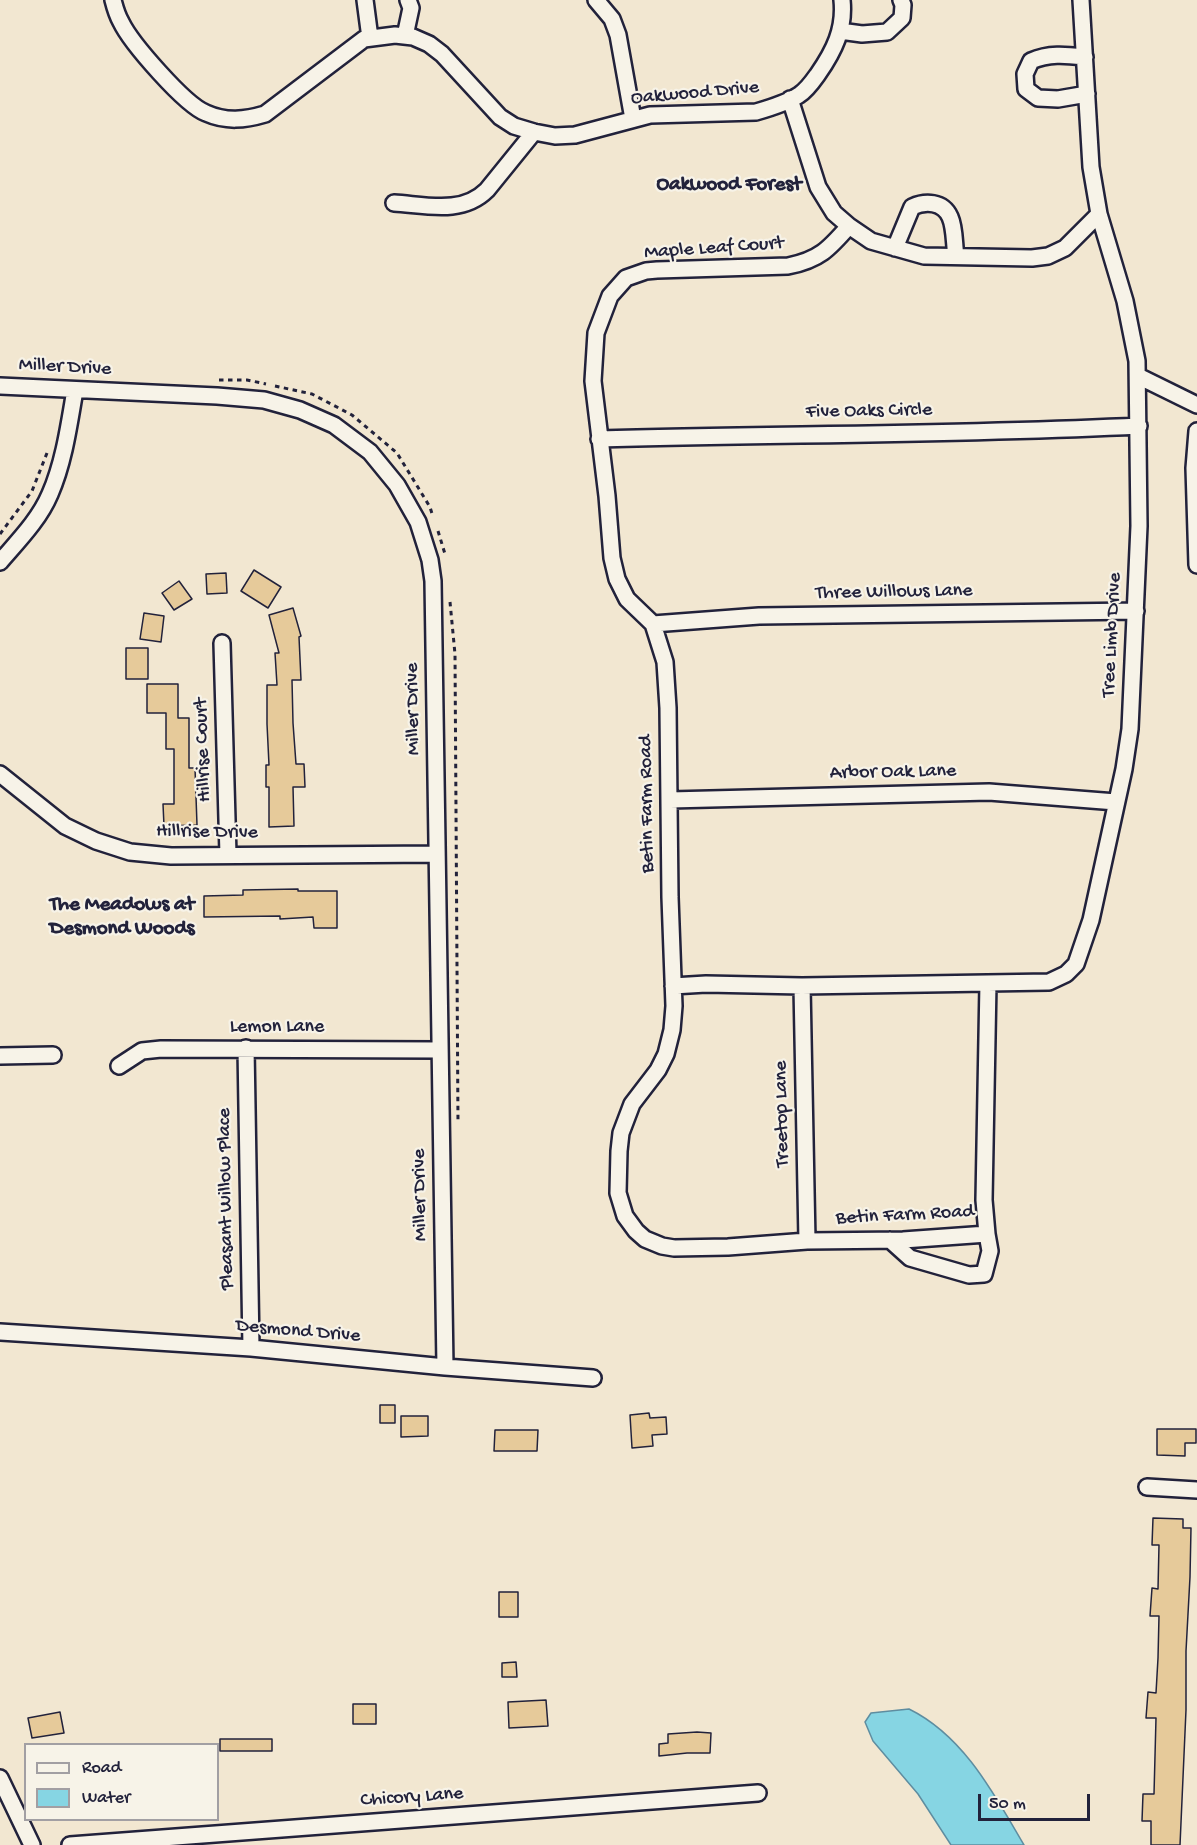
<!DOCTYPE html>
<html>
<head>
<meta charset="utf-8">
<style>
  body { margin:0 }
  #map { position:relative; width:1197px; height:1845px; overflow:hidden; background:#f2e7d1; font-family:"Gochi Hand",sans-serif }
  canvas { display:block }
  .legend { position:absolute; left:24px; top:1743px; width:195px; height:78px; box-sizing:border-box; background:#f7f3e8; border:2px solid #a29fa3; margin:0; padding:8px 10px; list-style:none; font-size:18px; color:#22223b }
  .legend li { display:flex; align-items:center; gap:12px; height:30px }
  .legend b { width:30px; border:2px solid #a29fa3 }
  .scale { position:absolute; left:978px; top:1794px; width:112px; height:27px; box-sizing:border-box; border:3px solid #22223b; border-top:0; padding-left:8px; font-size:18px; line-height:21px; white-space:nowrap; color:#22223b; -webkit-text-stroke:4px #f7f3e8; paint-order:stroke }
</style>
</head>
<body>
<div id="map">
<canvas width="1197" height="1845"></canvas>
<ul class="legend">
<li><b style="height:8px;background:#f7f3e8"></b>Road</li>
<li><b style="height:16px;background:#86d5e3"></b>Water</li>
</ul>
<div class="scale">50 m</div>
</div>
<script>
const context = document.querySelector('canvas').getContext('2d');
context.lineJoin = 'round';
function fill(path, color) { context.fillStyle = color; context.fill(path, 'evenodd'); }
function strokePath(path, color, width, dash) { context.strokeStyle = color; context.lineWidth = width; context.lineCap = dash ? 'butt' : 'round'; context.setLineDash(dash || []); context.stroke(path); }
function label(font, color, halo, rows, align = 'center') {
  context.font = font + ' "Gochi Hand",sans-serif'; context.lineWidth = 4.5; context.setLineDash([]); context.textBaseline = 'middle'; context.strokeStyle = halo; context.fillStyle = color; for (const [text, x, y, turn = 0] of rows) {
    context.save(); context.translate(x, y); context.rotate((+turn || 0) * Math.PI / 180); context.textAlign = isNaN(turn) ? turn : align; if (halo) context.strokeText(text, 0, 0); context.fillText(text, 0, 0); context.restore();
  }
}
const water = new Path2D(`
  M909,1709C964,1736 994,1794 1024,1845H951L918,1794L873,1741L865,1722L871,1713Z`);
const building = new Path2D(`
  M254,570L281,587L268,608L241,591Z
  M226,573L227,593L207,594L206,574Z
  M179,581L192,599L174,610L162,593Z
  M293,608L301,636L299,637L301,680H292L293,723L296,764H304L305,787H293L294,826L269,827V787H266V765H269L267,724V685H277L275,653H279L269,615Z
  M144,613L164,616L161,642L140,639Z
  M126,648H148V679H126Z
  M147,684H178V718H189V768H195L197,825L164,826L163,804H174V749H166V713H147Z
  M298,889V891H337V928H314L313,917L280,919V916L204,917V896L243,895V890Z
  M380,1405H395V1423H380Z
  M649,1413L650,1418L666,1417L667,1434L652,1435L653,1446L632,1448L630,1415Z
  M401,1416H428V1436L401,1437Z
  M1157,1429H1196V1443H1185V1456L1157,1455Z
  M495,1430H538L537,1451H494Z
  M1153,1518L1183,1519V1528H1191L1190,1577L1186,1651V1710L1180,1845H1151V1821H1142L1143,1794H1154L1156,1718H1146L1148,1692L1156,1693L1158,1658L1159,1616H1150L1152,1588L1158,1589L1159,1545H1152Z
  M499,1592H518V1617H499Z
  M516,1662L517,1677H502V1663Z
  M546,1700L548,1726L509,1728L508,1702Z
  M353,1704H376V1724H353Z
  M60,1712L64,1733L32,1738L28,1718Z
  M697,1732L711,1733L710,1753H687L659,1756V1744L668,1743V1734Z
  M220,1739H272V1751H220Z`);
const path = new Path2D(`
  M219,380H247L266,384
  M275,386L312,394L352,415L397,453L430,507L433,517
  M438,531L445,554
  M0,534L32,491L47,453
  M450,602L455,654L458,1123`);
const minor = new Path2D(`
  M113,0C115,8 117,15 121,22C131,43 185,105 206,113C226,122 245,120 265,114L364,39L395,35L413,37L429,44L442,54L500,117L514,126L534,132L555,136L575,135L650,115L756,112C770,108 787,103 799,95C807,90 813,81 818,74C834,51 845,29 842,0
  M365,0L370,38
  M596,0L612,19L618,35L633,119
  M840,31L862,34L887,32L902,18L903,5L901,0
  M405,36L411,8L408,0
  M1085,57C1066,55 1049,53 1031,61L1025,74L1026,89L1038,98L1058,99L1087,94
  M790,99L818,187L834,213L849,226L871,241L924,256L1032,258L1048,256L1065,248L1099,214L1091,167L1081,0
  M394,203C426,205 462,215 487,190L534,132
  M849,226C829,249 819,260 788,266L657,270L646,271L626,278L610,296L596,333L593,381L607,496L612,558L617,579L627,599L653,624L665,662L668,708L670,897L674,1006L672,1030L666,1054L658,1070L632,1104L621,1133L619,1151L618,1193L625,1216L636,1231L645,1239L662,1246L674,1248L728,1247L807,1241L903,1240L987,1234L984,1200L988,983
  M895,248L912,207C925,201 943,201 950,217C955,228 954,244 956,256
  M1138,376L1197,405
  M0,386L217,396L264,400L300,410L334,425L370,452L397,485L418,522L430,560L433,581L445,1367
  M1197,431L1194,468L1197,565
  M599,439C779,434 959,435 1139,426
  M0,562C18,541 39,520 50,494C64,462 69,425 75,390
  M653,624L759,616L1136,611
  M222,643L228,855
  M0,774L65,826L96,841L130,852L171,856L437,854
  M670,800L989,792L1116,802
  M673,986L706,984L802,986L1049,982L1066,974L1076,964L1091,920L1124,769L1130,729L1139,526L1137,361L1125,301L1099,214
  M802,986L807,1241
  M246,1048L251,1348
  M0,1056L53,1055
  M119,1066L142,1051L161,1049L440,1050
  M890,1240L910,1258L969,1275L984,1274L990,1251L987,1234
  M0,1332L251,1348L445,1367L593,1378
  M1147,1487L1197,1490
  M0,1778L32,1845
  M70,1845L758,1793`);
const streetNames = [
  ["Oakwood Drive",695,94,-5],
  ["Maple Leaf Court",714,249,-4],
  ["Miller Drive",65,368,3],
  ["Five Oaks Circle",869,412,-1],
  ["Three Willows Lane",894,593,-1],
  ["Tree Limb Drive",1113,635,-87],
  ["Miller Drive",414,709,-91],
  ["Hillrise Court",204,750,-92],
  ["Arbor Oak Lane",893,773,-1],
  ["Betin Farm Road",648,804,-91],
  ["Hillrise Drive",207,833,1],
  ["Lemon Lane",277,1028],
  ["Treetop Lane",783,1114,-91],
  ["Miller Drive",421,1195,-91],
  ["Pleasant Willow Place",227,1199,-91],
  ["Betin Farm Road",905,1216,-3],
  ["Desmond Drive",298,1332,5],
  ["Chicory Lane",412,1798,-4]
];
const neighbourhoodNames = [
  ["Oakwood Forest",729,186],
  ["The Meadows at",122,906],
  ["Desmond Woods",122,930]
];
fill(water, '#86d5e3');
strokePath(water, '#5e8da0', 1.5);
fill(building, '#e6ca9a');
strokePath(building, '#22223b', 1.5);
strokePath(minor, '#22223b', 20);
strokePath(path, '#22223b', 3, [4.5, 4.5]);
strokePath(minor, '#f7f3e8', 15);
label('20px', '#22223b', '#f7f3e8', streetNames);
label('bold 21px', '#22223b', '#f7f3e8', neighbourhoodNames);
</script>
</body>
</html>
